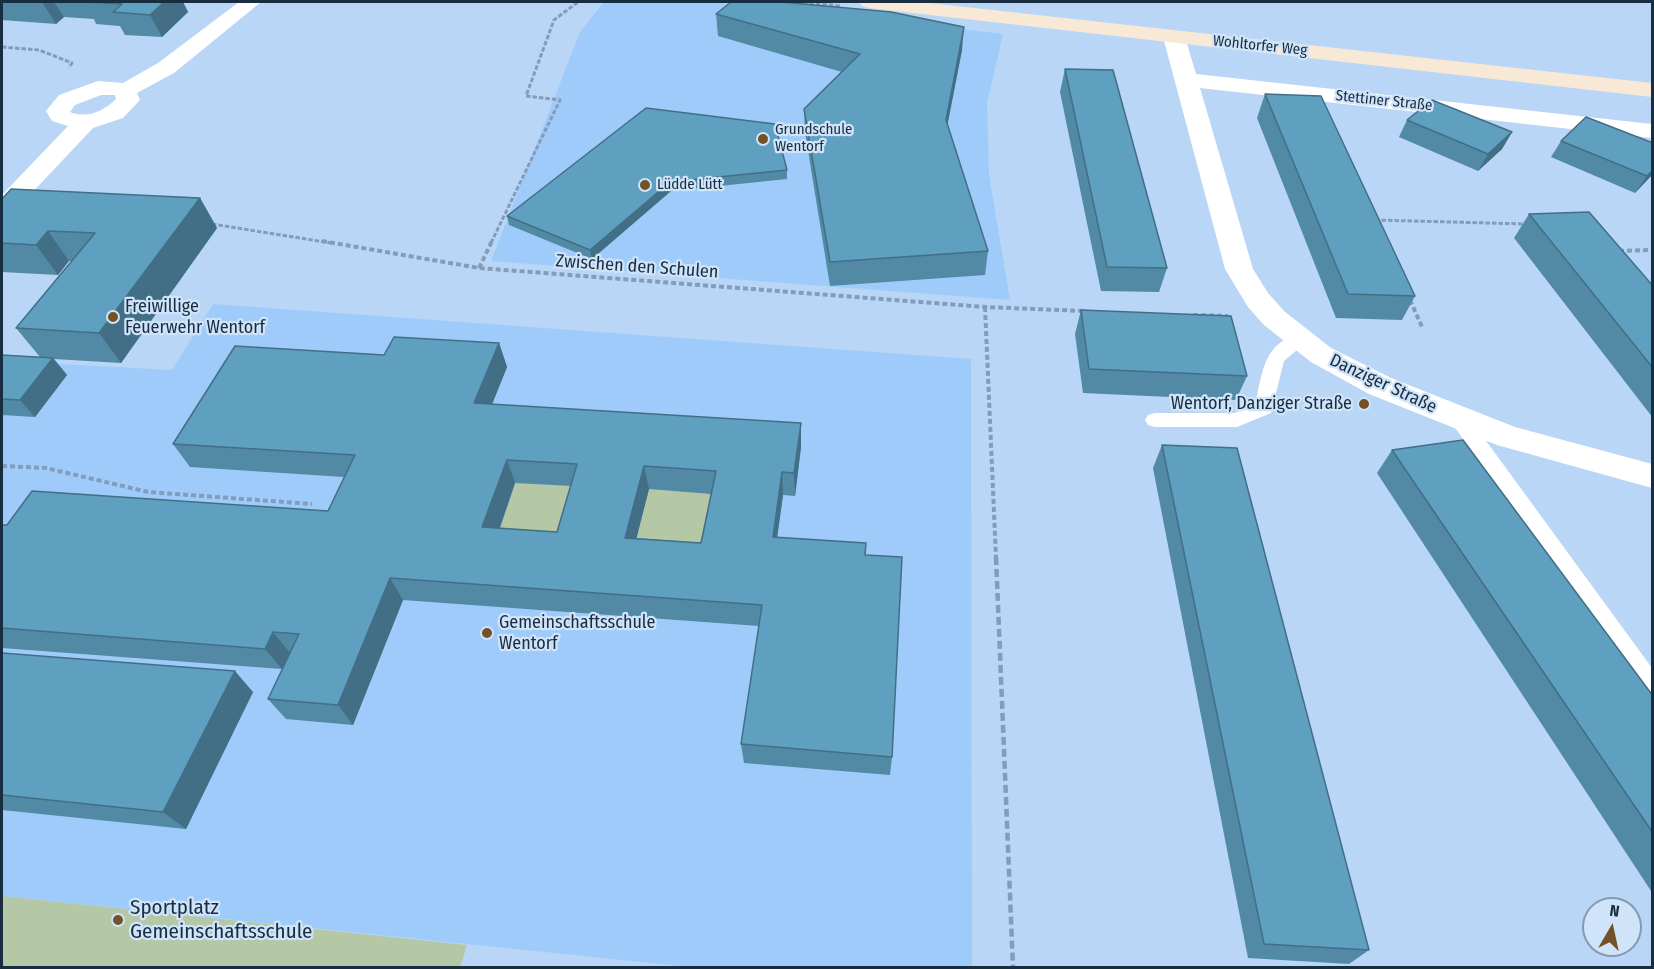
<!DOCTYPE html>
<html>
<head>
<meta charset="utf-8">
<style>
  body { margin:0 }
  #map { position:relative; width:1654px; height:969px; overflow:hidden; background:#b9d6f7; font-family:"Fira Sans Condensed",sans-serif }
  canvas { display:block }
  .frame { position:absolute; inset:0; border:3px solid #192d41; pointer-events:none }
  .north { position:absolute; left:1582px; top:897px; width:60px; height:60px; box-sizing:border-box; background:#cfe3f9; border:2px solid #869aaf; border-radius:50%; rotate:9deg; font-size:16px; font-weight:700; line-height:24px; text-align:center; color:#192d41 }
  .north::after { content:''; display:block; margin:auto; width:21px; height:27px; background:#725228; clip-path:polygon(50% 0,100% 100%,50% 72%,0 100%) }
</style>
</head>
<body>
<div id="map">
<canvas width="1654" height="969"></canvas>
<div class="frame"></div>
<div class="north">N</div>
</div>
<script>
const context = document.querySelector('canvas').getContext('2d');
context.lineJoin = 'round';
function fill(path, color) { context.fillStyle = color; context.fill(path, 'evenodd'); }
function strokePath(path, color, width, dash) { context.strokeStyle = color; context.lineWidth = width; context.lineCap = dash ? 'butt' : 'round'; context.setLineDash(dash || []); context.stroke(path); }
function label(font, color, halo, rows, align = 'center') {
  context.font = font + ' "Fira Sans Condensed",sans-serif'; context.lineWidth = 4.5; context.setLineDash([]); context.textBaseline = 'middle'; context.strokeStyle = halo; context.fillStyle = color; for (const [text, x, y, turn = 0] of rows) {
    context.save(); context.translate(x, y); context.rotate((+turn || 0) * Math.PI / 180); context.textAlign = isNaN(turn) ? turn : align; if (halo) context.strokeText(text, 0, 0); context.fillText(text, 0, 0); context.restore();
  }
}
const built = new Path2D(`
  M604,2H736L1003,34L987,103L989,175L1010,300L491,261L580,32Z
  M213,304L971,359L972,967H690L2,896V361L172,370Z`);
const green = new Path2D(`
  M515,483L584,487L565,554L492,550Z
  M649,489L719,494L704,565L631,560Z
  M2,896L467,945L460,968L2,967Z`);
const pathFar2 = new Path2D(`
  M803,2L841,6
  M2,47L39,50L72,63L69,68
  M1375,220L1526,224
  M212,224L331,243
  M491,243L560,100L526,96L554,20L578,2`);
const pathFar1 = new Path2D(`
  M322,241L479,268L985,307L1084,311
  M1619,251L1652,250
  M479,268L492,241
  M1410,300L1422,327
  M985,307L996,558
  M1193,315L1228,316
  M2,466L46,468L148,492L312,504`);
const path = new Path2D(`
  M996,557L1013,968`);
const lane = new Path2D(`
  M1301,333L1308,334L1310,339L1284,361L1271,413L1237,427H1155L1148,425L1145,420L1148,415L1155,413H1235L1255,404C1263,371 1263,343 1301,333Z
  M1458,410L1465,412L1652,668V698L1643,695L1451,422L1448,417L1451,412Z`);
const street = new Path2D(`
  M239,2H261L174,73L137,93L140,100L123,118L93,128L11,215L2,217V195L68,126L52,121L46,111L59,95L98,81L123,83L158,63ZM101,95H115L116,99C104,111 87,119 70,112L75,105Z
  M1174,31L1182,32L1185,37L1196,74L1652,124V138L1200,88L1253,269L1268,293L1284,311L1331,348L1391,378L1515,427L1652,464V488L1497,445L1369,394L1311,362L1264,325L1248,307L1225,269L1163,37L1166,32Z`);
const secondary = new Path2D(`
  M859,2H920L1652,83V97L869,8L862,6Z`);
const wall = new Path2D(`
  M2,2H183L188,12L162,37L125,35L120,26L96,24L94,19L64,17L56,24L2,20Z
  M716,14L962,50L947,124L988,251L985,275L830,286L805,132L804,109L842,72L718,36Z
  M1065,69L1167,268L1159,292L1101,291L1060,92Z
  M1265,94L1415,296L1402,320L1336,318L1257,118Z
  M646,108L787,170V179L671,191L592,259L509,225L507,216Z
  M1407,120L1512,132L1502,149L1478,171L1399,137Z
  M1561,141L1653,143V174L1635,193L1551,157Z
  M200,198L217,228L121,363L54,359L67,375L35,417L2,415V355L40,357L16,328L72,261H69L58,275L2,272V199Z
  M1529,214L1653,286V418L1514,238Z
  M1081,310L1247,376L1236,400L1083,393L1075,334Z
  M499,343L507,367L492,404L801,447L795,496L783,495L777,537L866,543L865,555L892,757L890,775L744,763L741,744L759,626L403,600L353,725L286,719L268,699L282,669L2,648V525L328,511L344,477L190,467L173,444L384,355ZM515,483L571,486L557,532L500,528ZM649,489L711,494L701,543L636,538Z
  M1162,445L1369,950L1349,964L1248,958L1153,468Z
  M1392,450L1653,696V894L1377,473Z
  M2,653L253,692L186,829L2,810Z`);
const shadedWall = new Path2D(`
  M42,2H54L64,17L56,24Z
  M154,2H183L188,12L162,37L150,15Z
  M964,27L962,50L944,143L946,120Z
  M1512,132L1502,149L1478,171L1488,154Z
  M1653,170V174L1635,193L1647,176Z
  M670,182L671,191L592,259L590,250Z
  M200,198L217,228L121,363L99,333Z
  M48,231L69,261L58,275L36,245Z
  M499,343L507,367L483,427L474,403Z
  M53,358L67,375L35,417L20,400Z
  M801,423V447L795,496L794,473Z
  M507,460L515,483L492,550L482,527Z
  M644,466L649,489L631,560L625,538Z
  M782,472L783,495L774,560L773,537Z
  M390,578L403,600L353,725L338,705Z
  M273,632L290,653L282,669L265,649Z
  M235,671L253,692L186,829L163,812Z`);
const building = new Path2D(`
  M86,2H164L150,15L113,12L122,4Z
  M731,2H781L891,12L964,27L946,120L988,251L830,262L804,109L860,54L716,14Z
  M1065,69L1113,70L1167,268L1107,267Z
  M1265,94L1321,96L1415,296L1348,294Z
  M1432,100L1512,132L1488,154L1407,120Z
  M646,108L775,124L787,170L670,182L590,250L507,216Z
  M1586,117L1653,143V170L1647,176L1561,141Z
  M11,189L200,198L99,333L16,328L95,233L48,231L36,245L2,243V199Z
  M1589,212L1653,286V368L1529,214Z
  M1081,310L1231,316L1247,376L1089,369Z
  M394,337L499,343L474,403L801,423L794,473L782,472L773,537L866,543L865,555L902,557L892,757L741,744L762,605L390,578L338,705L268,699L299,634L273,632L265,649L2,628V525H7L32,491L328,511L355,455L173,444L235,346L384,355ZM507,460L577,464L557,532L482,527ZM644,466L716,471L701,543L625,538Z
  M2,355L53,358L20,400L2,399Z
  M1463,440L1653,696V833L1392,450Z
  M1162,445L1237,448L1369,950L1264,944Z
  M2,653L235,671L163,812L2,795Z`);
const markers = [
  [763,139,6,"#725228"],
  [645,185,6,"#725228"],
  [113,317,6,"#725228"],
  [1364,404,6,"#725228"],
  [487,633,6,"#725228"],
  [118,920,6,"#725228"]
];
const farStreetnames = [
  ["Wohltorfer Weg",1260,46,6],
  ["Stettiner Straße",1384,101,6]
];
const farPoinames = [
  ["Grundschule",775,130],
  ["Wentorf",775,147],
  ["Lüdde Lütt",657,185]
];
const streetNames = [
  ["Zwischen den Schulen",637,267,4],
  ["Danziger Straße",1383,384,25]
];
const poiNames = [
  ["Freiwillige",125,307],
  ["Feuerwehr Wentorf",125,328],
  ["Wentorf, Danziger Straße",1352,404,"right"],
  ["Gemeinschaftsschule",499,623],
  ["Wentorf",499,644]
];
const nearPoinames = [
  ["Sportplatz",130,908],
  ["Gemeinschaftsschule",130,932]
];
fill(built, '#9fcbfa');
fill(green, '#b5c8a6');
strokePath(pathFar2, '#829cb9', 3, [4.5, 2]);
strokePath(pathFar1, '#829cb9', 4, [5, 3]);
strokePath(path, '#829cb9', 4.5, [8, 4]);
fill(lane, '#fff');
fill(street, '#fff');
fill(secondary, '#f8e9d7');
fill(wall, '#5289a4');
fill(shadedWall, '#426f86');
fill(building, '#5f9fbf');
strokePath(building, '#426f86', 1.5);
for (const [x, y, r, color] of markers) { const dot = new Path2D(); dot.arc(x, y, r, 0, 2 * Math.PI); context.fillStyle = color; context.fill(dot); strokePath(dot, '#cfe3f9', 2); }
label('15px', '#192d41', '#cfe3f9', farStreetnames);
label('15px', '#192d41', '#cfe3f9', farPoinames, 'left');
label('18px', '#192d41', '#cfe3f9', streetNames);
label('18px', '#192d41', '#cfe3f9', poiNames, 'left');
label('21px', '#192d41', '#cfe3f9', nearPoinames, 'left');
</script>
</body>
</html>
